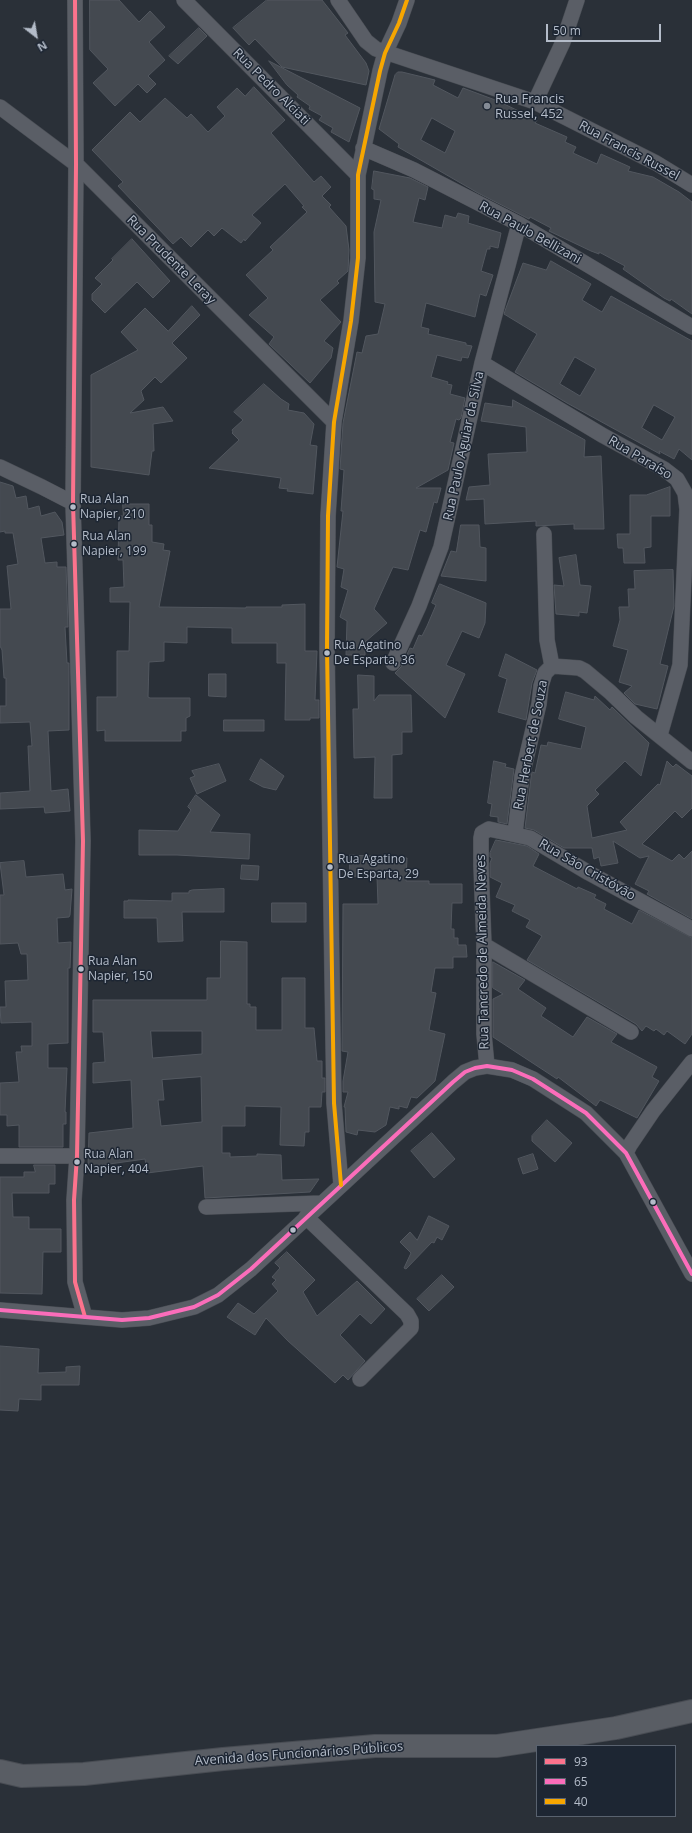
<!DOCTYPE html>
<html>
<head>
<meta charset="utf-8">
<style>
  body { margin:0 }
  #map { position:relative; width:692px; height:1833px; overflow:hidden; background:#2a3038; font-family:"Open Sans",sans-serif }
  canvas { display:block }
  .legend { position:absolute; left:536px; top:1745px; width:140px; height:72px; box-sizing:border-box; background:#1d2633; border:1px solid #59626f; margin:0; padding:5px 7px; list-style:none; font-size:12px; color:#b4bcc9 }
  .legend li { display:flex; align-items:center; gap:8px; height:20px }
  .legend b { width:20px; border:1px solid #59626f }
  .north { position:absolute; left:16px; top:16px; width:40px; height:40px; -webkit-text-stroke:3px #1d2633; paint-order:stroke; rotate:149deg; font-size:11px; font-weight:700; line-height:16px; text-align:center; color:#b4bcc9 }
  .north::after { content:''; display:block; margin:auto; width:14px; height:18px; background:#b4bcc9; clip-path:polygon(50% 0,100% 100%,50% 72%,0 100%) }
  .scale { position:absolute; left:546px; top:24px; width:115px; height:18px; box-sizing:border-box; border:2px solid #b4bcc9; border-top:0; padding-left:5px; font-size:12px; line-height:14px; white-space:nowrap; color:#b4bcc9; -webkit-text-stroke:3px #1d2633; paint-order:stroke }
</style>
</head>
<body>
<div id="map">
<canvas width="692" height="1833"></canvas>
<ul class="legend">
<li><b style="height:5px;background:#fc738d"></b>93</li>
<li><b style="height:5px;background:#fb6dba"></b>65</li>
<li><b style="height:5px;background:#f7a600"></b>40</li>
</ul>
<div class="north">N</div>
<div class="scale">50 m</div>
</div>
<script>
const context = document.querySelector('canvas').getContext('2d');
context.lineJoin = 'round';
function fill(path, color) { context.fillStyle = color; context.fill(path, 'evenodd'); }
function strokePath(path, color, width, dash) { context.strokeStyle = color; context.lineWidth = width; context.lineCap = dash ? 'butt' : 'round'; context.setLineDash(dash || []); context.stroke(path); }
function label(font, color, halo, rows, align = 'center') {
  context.font = font + ' "Open Sans",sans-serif'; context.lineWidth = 3; context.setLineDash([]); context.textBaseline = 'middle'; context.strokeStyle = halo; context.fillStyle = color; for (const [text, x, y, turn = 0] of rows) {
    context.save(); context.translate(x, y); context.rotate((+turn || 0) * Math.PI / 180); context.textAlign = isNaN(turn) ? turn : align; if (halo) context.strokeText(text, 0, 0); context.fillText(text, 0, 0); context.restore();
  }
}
const building = new Path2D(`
  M90,0H119L139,22L150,11L165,27L149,42L165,60L148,76L156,84L147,93L138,84L115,106L93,83L108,69L90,50Z
  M267,0H322L348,33L345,35L366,63L369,71L366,85L282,67L255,39L249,45L233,28Z
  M199,28L207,36L178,64L169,56Z
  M269,61L360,108L349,142L331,132L333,128L319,120L322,116L309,109L310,106L297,97L298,95L287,85Z
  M398,72H402L435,80L433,85L458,98L463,88L498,101L537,120L535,123L567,137L565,142L576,147L573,153L597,164L601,154L630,167L628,171L653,177L679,192L692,202V314L671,299L670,301L664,298L623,269L625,266L599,252V254L591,251L549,231L551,228L530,217L529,219L478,193L398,147L399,144L379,129L395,75ZM432,118L455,131L445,153L421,140Z
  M254,87L285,120L271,133L314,182L321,176L331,187L322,196L331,205L329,207L346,226L349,250L348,271L337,281L339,283L320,300L341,322L324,341L333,348L331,358L310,383L269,344L274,337L249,315L268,298L246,275L273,250L270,247L307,212L302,207L304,206L285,184L252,215L261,223L245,241L244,239L241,243L222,228L214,236L208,230L191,247L181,237L173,244L118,186L123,182L92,150L130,112L140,122L165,98L187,118L191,114L208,132L225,116L217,107L237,88L245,96Z
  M374,171L410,178L428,187L425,200L419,198L413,222L442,228L445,215L456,218L458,213L469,216L468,223L501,233L498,248L490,246V249H487L481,271L493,275L486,296L480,294L475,317L426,303L421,327L429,329L428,334L466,343V345L472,346L468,358L462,357L461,361L437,355L431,377L448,382L447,384L452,385L450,394L465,398L461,418L459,420L456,419L450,442L454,443L448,470L416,488H441L437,503L434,502L426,532L420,530L408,570L393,567L374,609L387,623L365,642V655H346L347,621L340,617L348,590L341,587L344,569L337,567L343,511H341L344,470L340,469L343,423L357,352L362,353L366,336L378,334L385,304L375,302L374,232L381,200L374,199V190L372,189Z
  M132,239L170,281L153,298L137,282L105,313L92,300V294L102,284L95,278L113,260L112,259Z
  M551,261L591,284L582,300L602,312L611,296L692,341V460L679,449L674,459L659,451L660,454L567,403L515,372L537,334L504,314L506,308L523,263L546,270ZM575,357L596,369L580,396L560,384ZM654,405L675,417L662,440L642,428Z
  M192,306L200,315L172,343L187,358L161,383L155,377L141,391L144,400L130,413L163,407L173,421L153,424L154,451H152L149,475L91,467V375L138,350L121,332L145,308L168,331Z
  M264,384L281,399L289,404L288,410L304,413L314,424L310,445L317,446L313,494L287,491L288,489L279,488L281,478L209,468L239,440L232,433L233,432L232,430L243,420L234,412Z
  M513,400L585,440L584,457L601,456L604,529H574V524L536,526V521L485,524L484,499L466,500L469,487L490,485L488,454L527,452L526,427L481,421L485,403L512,407Z
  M0,482L13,486L16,498L26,496L28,509L39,506L41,516L55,512L62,522L64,535L41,538L45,563L57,562V567H66L68,627H65L67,663H69V730L48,731L51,791L68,789L70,811L45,813L44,807L0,809V793L30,791L28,746H32L30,722L0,723V706H6V678H4L2,650L0,646V609H11L7,566L18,564L13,533H5V531L0,532Z
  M670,487V516H651V547L644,548L645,563H624L623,548H618L617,534H630V495H646Z
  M123,504H149V525H152V542L164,544L163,550L170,551L159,607L246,608V607H282V605L305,604V651H317L315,700H319V718H310V720H285L286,663H277V643H232V628L187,627V643L164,642V661L149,662L148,697L150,698H190V716L186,718V731H181V741H105V730L97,731V697H117V651H129L130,602H110V588L124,587L123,560H118L119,516H123Z
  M461,525H479L480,547L486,548V581L441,576L451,551L456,552Z
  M576,555L580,585L591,586L587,613L579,612V616L556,614L554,585L564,586L559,558Z
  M673,570L674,606L660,664L668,666L657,709L635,704L624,693L632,686L619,682L628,650L613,646L620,620L619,607H629L628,589H635L634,571Z
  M440,584L486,603L485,623L479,638L462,631L446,665L465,674L445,718L395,673L401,667L410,648L413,649L419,635L422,636L427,626L436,605L432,603Z
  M506,654L537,670L532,683L526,720L498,712L507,679L499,676Z
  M209,674H226V697L209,696Z
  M358,675L374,676V701L379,695H411L412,732H402V754L392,755V798H374L375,757L354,758L353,712V709H358Z
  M566,692L594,700L595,696L610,710L612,707L649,743L641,776L625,761L595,790L599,794L587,806L592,838L627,830L620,822L658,784L660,785L667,761L673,767L676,764L692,776V808L682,818L675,811L642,844L672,861L679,854L684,859L692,851V919L647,894L649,891L635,884L649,856L640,858L613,841L618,863L601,866L599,857L594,859L592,848H564L534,830L525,828L531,778L532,772L535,773L541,745L547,746L548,742L581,749L586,727L559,719Z
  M224,720H264V731H224Z
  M261,759L284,776L276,790L263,787L250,780Z
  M494,761L506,764L505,767L514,769L507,824L498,822V817L490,816L492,804L488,803Z
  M219,764L226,781L197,794L190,778L195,776L192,771Z
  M196,795L220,815L210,832L250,834L249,859L177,855H139V830L178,831L191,810L188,807Z
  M496,840L527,846L539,854L533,866L577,889L578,887L596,895L594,898L606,904L604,909L632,924L639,910L692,938V1034L685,1044L667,1031L664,1035L656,1029L654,1031L646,1026L642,1031L636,1024L527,960L542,936L526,927L530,920L512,911L515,905L496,897L502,883L490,877V863L492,858L490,857V853Z
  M350,855L407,858L406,881H429V884H462V903H452L451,929H454V938H458V945H466L467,957H453V968H435L431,992L436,993L429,1030L445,1034L435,1081L417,1098L411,1097L407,1108L399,1106V1109L390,1107L386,1125L375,1132L358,1130L357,1135L346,1132L345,1107H344L348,1092H343V1081L348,1052L342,1051L343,904H378L377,877L350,876Z
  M24,861L26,877L63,874L65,890L72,889L70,915L69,917L57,918L58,943L71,942L70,968H68V1043L48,1044V1068H67L65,1112H66V1124H63V1147H19V1125L7,1126V1115H0V1083L19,1082L16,1052H22L21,1046H32V1022L1,1023L0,1007H6L5,981L28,980L27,954H21L18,943L0,944V895H4L0,863Z
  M242,865L259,866L258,880L241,879Z
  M224,889V912H182L183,941L158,942L157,918H124V901H128V900L172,901V893H189V891L192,890Z
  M272,903H306V922H272Z
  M221,941L247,942V1004H250V1007H256V1030H282V978H305V1028H314L317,1061H322V1078H325V1092H322L321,1107H309V1132H305L304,1146L280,1145L281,1107L245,1106V1126H222V1153H230V1157L257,1156V1154L281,1155L282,1180L319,1179L310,1192L205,1198L203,1166L147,1173L145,1159L88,1167L89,1133L133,1128L131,1080L93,1083V1063L105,1062L103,1032H93V1000H207V978H220ZM151,1031H202V1054L153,1058ZM201,1077L202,1122L161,1126L158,1100H164L162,1080Z
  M493,962L525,980L518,989L546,1008L541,1016L573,1037L587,1017L617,1034L611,1042L657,1067L652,1077L659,1081L637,1118L600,1100L596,1106L558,1077L557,1079L493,1037V999L503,994L493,988Z
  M547,1120L572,1143L555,1162L532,1141V1136Z
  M432,1133L455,1159L434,1178L411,1151Z
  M533,1154L538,1169L523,1174L518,1159Z
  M34,1165H55V1184H49V1193H12L13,1217H29V1229H61V1252H43L42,1294L0,1293V1177H24V1172H35Z
  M429,1216L449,1226L442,1240L437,1237L434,1243L432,1242L406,1269L404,1268L411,1253L400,1242L410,1232L417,1240Z
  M287,1252L315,1280L303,1292L317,1316L357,1281L385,1309L371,1324L360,1314L340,1335L365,1361L348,1380L343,1375L335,1383L288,1341L266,1318L255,1335L227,1317L238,1303L254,1314L278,1291L272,1284L276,1280L272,1277L280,1268L275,1263Z
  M442,1275L454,1287L429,1311L417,1299Z
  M0,1346L39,1349L38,1373L66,1372V1367L80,1366L79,1385H41V1400L19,1399L18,1411L0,1410Z`);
const street = new Path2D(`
  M75,0L76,164L73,503L83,841L77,1156L74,1200L75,1282L85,1317
  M184,0L358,175
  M338,0L366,41L376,49L535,102L656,163L692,185
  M535,102L563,42L577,0
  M0,107L76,164L334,422
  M363,148L414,170L519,224L692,327
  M482,363L602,435L664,469L677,479L685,493L687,509L680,665L660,735
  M0,467L42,487L73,503
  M544,534L547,640L552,666
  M393,663L419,606L441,547L482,363L519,224
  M515,833L522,776L539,704L541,686L545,673L552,666L579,668L585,671L610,692L636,717L692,762
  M484,945L631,1032
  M487,1066L484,1034V945L481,866V838L482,833L489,829L530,838L589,873L692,929
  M626,1153L630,1145L653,1111L692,1062
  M0,1156H77
  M341,1185L334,1103L327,648L328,516L334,422L351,321L358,258V175L380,71L385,53L399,23L407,0
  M206,1207L321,1203
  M306,1217L407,1314L411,1321V1328L360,1379
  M0,1310L122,1320L149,1318L194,1307L218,1295L251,1269L453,1082L465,1072L475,1068L487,1066L512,1070L533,1079L586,1113L626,1153L692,1274`);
const secondary = new Path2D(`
  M0,1771L22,1776L84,1774L223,1759L375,1746H497L616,1728L692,1711`);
const bus1 = new Path2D(`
  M75,0L76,164L73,503L83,841L77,1156L74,1200L75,1282L85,1317`);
const bus2 = new Path2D(`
  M0,1310L122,1320L149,1318L194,1307L218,1295L251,1269L453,1082L465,1072L475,1068L487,1066L512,1070L533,1079L586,1113L626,1153L692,1274`);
const bus3 = new Path2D(`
  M341,1185L334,1103L327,648L328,516L334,422L351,321L358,258V175L380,71L385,53L399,23L407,0`);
const markers = [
  [487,106,4,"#848b96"],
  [73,507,3.5,"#b4bcc9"],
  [74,544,3.5,"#b4bcc9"],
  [327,653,3.5,"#b4bcc9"],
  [330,867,3.5,"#b4bcc9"],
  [81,969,3.5,"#b4bcc9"],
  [77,1162,3.5,"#b4bcc9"],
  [653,1202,3.5,"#b4bcc9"],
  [293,1230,3.5,"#b4bcc9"]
];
const busNames = [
  ["Rua Alan",80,500],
  ["Napier, 210",80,515],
  ["Rua Alan",82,537],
  ["Napier, 199",82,552],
  ["Rua Agatino",334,646],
  ["De Esparta, 36",334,661],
  ["Rua Agatino",338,860],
  ["De Esparta, 29",338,875],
  ["Rua Alan",88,962],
  ["Napier, 150",88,977],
  ["Rua Alan",84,1155],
  ["Napier, 404",84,1170]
];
const streetNames = [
  ["Rua Pedro Alciati",271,87,45],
  ["Rua Francis Russel",629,151,28],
  ["Rua Paulo Bellizani",530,233,29],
  ["Rua Prudente Leray",171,260,45],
  ["Rua Paulo Aguiar da Silva",464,446,-78],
  ["Rua Paraíso",640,458,31],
  ["Rua Herbert de Souza",531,745,-79],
  ["Rua São Cristóvão",587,870,30],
  ["Rua Tancredo de Almeida Neves",483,952,-91],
  ["Avenida dos Funcionários Públicos",299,1754,-4]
];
const poiNames = [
  ["Rua Francis",495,99],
  ["Russel, 452",495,114]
];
fill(building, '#444950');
strokePath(building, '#52575f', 1);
strokePath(street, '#484c53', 16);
strokePath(secondary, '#484c53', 24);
strokePath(street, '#5a5e66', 15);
strokePath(secondary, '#595d64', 22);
strokePath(bus1, '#fc738d', 4);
strokePath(bus2, '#fb6dba', 4);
strokePath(bus3, '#f7a600', 4);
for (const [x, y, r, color] of markers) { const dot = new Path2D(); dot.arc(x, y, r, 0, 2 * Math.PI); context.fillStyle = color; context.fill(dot); strokePath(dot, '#1d2633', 1.5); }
label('12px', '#b4bcc9', '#1d2633', busNames, 'left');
label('13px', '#b4bcc9', '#1d2633', streetNames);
label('13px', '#b4bcc9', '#1d2633', poiNames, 'left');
</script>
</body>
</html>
